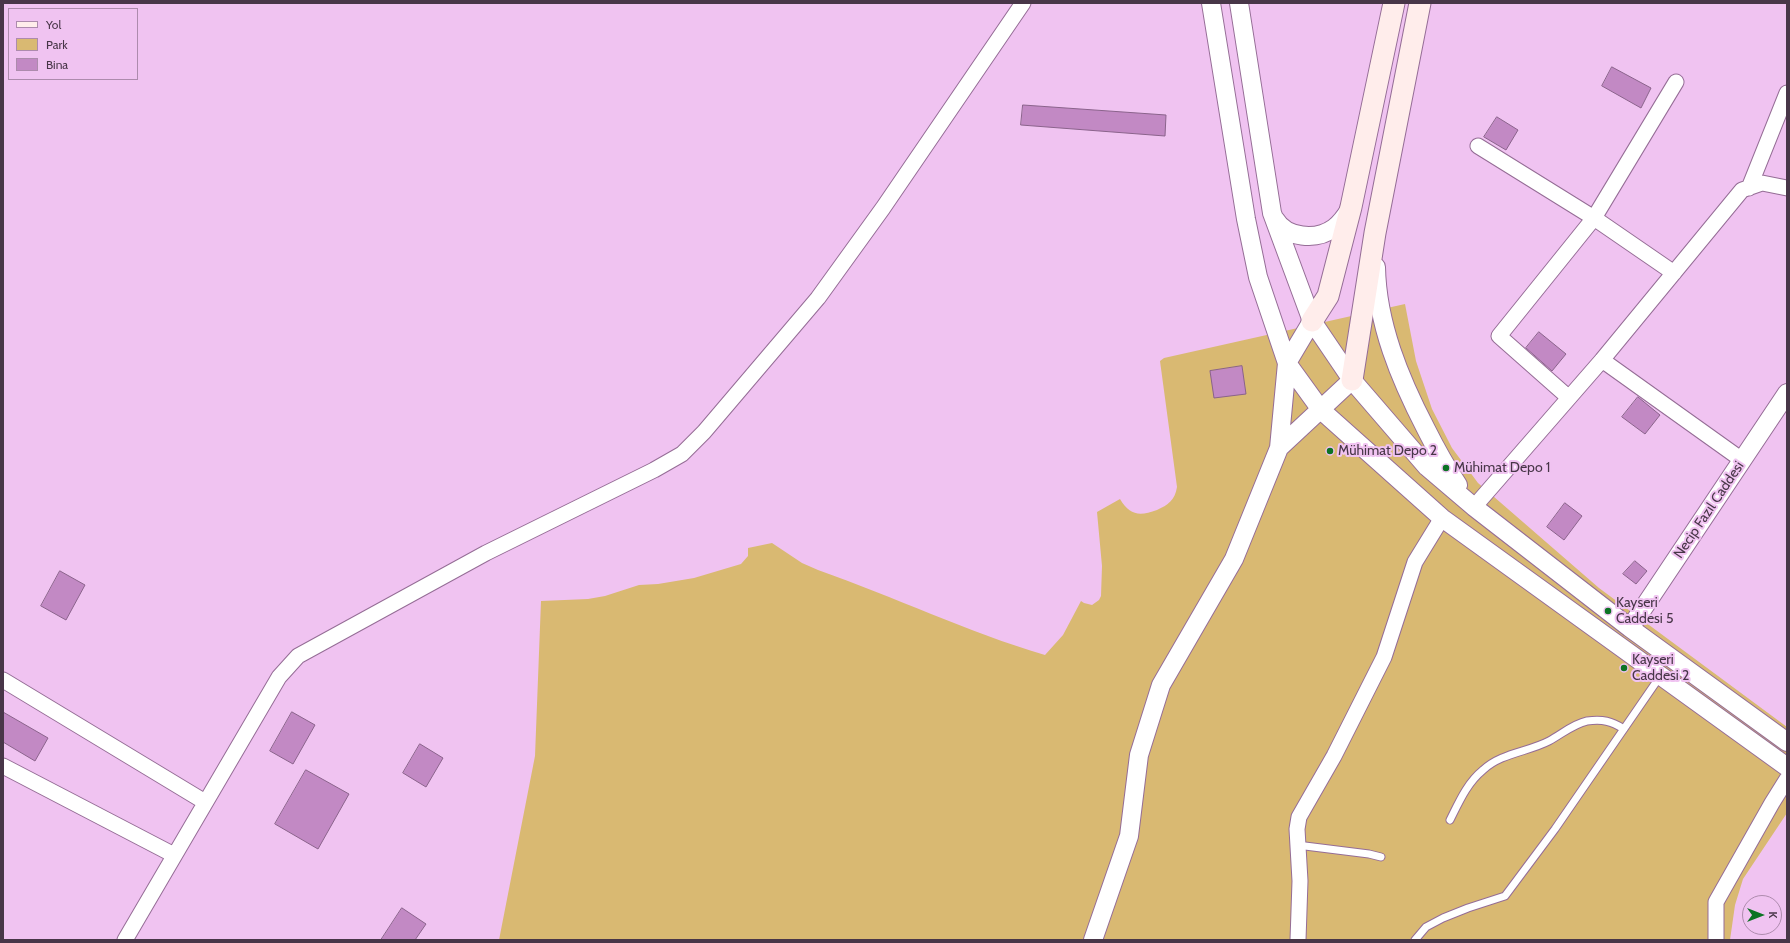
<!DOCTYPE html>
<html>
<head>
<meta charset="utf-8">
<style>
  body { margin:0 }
  #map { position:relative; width:1790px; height:943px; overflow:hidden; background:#f0c3f1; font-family:Cabin,sans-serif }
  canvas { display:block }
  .frame { position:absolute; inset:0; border:4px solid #483648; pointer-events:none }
  .legend { position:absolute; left:8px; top:8px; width:130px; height:72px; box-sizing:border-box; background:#f0c3f1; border:1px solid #ad8bad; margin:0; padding:5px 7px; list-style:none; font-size:12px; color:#483648 }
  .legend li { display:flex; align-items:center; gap:8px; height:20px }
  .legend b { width:20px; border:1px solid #ad8bad }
  .north { position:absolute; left:1742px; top:895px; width:40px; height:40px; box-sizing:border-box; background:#f0c3f1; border:1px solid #ad8bad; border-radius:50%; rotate:90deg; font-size:11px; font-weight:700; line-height:16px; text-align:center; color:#483648 }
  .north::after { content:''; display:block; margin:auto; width:14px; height:18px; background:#0c7324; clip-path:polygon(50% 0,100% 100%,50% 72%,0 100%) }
</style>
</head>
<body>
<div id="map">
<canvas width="1790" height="943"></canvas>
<div class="frame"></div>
<ul class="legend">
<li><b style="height:5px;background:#ffedeb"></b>Yol</li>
<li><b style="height:11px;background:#d9b972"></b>Park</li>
<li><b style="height:11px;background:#c289c4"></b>Bina</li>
</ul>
<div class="north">K</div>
</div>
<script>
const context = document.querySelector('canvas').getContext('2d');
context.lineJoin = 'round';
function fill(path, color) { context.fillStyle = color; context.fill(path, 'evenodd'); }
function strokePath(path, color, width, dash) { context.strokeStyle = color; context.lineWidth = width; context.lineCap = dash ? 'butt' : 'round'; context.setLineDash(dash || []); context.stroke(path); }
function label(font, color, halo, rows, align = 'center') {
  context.font = font + ' Cabin,sans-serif'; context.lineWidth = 4; context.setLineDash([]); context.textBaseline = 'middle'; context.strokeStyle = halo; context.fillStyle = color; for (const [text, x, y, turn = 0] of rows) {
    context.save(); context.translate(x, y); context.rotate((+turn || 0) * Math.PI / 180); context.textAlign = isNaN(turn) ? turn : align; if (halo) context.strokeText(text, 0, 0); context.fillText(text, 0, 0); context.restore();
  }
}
const green = new Path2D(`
  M1405,304L1416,361L1432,409L1452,448L1478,483L1599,588L1787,727V813L1743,879L1735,905L1730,940H499L535,756L541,601L588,599L605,596L639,585L658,584L694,578L741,564L748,556V548L772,543L802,563L818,570C895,597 967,632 1045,655L1063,635L1081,601L1084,603L1092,605L1099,600L1101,596L1102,566L1097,512L1120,499C1130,516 1140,516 1157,510C1168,505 1175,500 1177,487L1160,361L1164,358Z`);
const building = new Path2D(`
  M1612,67L1651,88L1641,108L1602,86Z
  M1023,105L1166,115L1165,136L1021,125Z
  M1497,117L1518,130L1506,150L1484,137Z
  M1539,332L1566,354L1552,371L1526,348Z
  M1242,366L1246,394L1214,398L1210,371Z
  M1638,397L1660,415L1645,434L1622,417Z
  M1565,503L1582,516L1564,540L1547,527Z
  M1635,561L1647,571L1636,584L1623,574Z
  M60,571L85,585L66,620L41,606Z
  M3,712L48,738L35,761L3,742Z
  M292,712L315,725L293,764L270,751Z
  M420,744L443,758L426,787L403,773Z
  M306,770L349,794L318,849L275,824Z
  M402,908L426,924L415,940H381Z`);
const service = new Path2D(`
  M1450,820C1459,802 1467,783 1483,770C1501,753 1528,752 1549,741C1562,734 1573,724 1587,721C1603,719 1611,721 1624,729
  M1297,845L1369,854L1381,857
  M1415,940L1426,927L1443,918L1468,908L1505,896L1555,829L1661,675`);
const minor = new Path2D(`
  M1478,146L1594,218L1674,273
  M1749,188L1787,93
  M1602,360L1742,460
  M1568,397L1499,336L1594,218L1676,82
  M1474,507L1602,360L1742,190L1762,183L1787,188
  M3,680L205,802
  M3,766L174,855
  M125,940L279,677L298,656L486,553L654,470L682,454L704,432L818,298L883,208L1023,3
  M1298,940L1300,881L1297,829L1299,817L1334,756L1384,657L1415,562L1442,518
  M1716,940V902L1772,803L1787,779`);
const tertiary = new Path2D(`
  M1239,3L1272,213L1312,321L1352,380L1279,448
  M1275,219C1286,238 1316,241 1334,228C1341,223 1345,217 1350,209
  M1376,267C1377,324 1400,379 1426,429C1436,449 1446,467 1458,485
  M1312,321L1287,363L1321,410L1442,518L1787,767
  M1352,380L1427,467L1474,507L1630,628L1787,742
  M1630,628L1787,393
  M1093,940L1129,836L1139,755L1161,685L1234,559L1279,448L1287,363L1258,277L1246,219L1211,3`);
const secondary = new Path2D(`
  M1312,321L1328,296L1351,207L1394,3
  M1352,380L1375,233L1420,3`);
const markers = [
  [1330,451,4,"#0c7324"],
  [1446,468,4,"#0c7324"],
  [1608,611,4,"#0c7324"],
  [1624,668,4,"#0c7324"]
];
const poiNames = [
  ["Mühimat Depo 2",1338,451],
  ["Mühimat Depo 1",1454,468],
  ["Kayseri",1616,603],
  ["Caddesi 5",1616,619],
  ["Kayseri",1632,660],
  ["Caddesi 2",1632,676]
];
const streetNames = [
  ["Necip Fazıl Caddesi",1709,510,-56]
];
fill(green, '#d9b972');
fill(building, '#c289c4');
strokePath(building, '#8a638b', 1);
strokePath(service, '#956d96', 9);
strokePath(minor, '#956d96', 17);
strokePath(tertiary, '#956d96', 20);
strokePath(secondary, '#956d96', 23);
strokePath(service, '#fff', 7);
strokePath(minor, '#fff', 15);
strokePath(tertiary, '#fff', 18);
strokePath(secondary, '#ffedeb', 21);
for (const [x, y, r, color] of markers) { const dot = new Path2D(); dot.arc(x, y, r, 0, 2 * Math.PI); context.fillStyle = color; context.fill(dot); strokePath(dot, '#f0c3f1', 1.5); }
label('14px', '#483648', '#f0c3f1', poiNames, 'left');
label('14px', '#483648', '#f0c3f1', streetNames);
</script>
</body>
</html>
